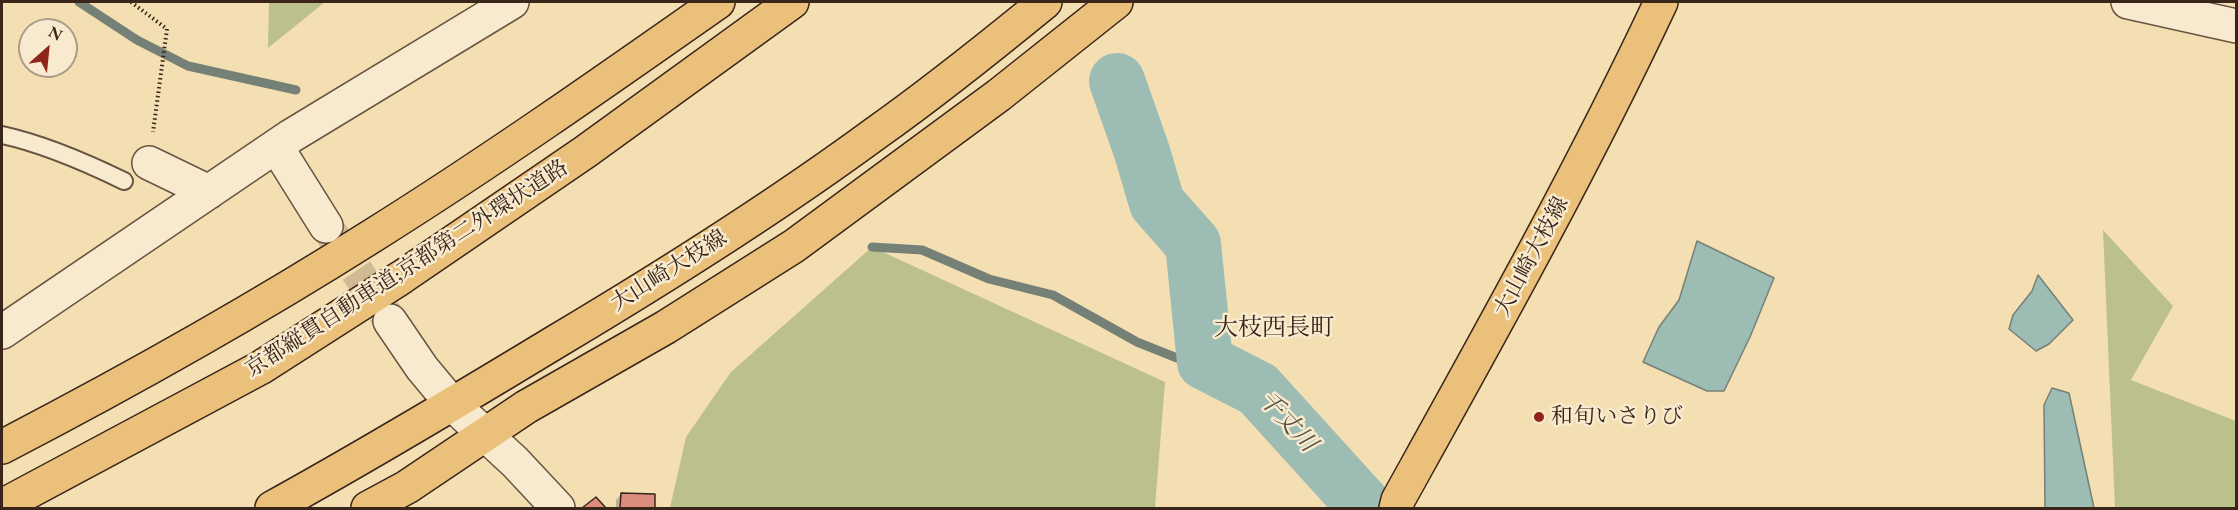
<!DOCTYPE html>
<html>
<head>
<meta charset="utf-8">
<style>
  body { margin:0 }
  #map { position:relative; width:2238px; height:510px; overflow:hidden; background:#f4dfb3; font-family:"EB Garamond",serif }
  canvas { display:block }
  .frame { position:absolute; inset:0; border:3px solid #39251a; pointer-events:none }
  .north { position:absolute; left:18px; top:18px; width:60px; height:60px; box-sizing:border-box; background:#f8eace; border:2px solid #ac9b86; border-radius:50%; rotate:27deg; font-size:16px; font-weight:700; line-height:24px; text-align:center; color:#39251a }
  .north::after { content:''; display:block; margin:auto; width:21px; height:27px; background:#8f2418; clip-path:polygon(50% 0,100% 100%,50% 72%,0 100%) }
</style>
</head>
<body>
<div id="map">
<canvas width="2238" height="510"></canvas>
<div class="frame"></div>
<div class="north">N</div>
</div>
<script>
const context = document.querySelector('canvas').getContext('2d');
context.lineJoin = 'round';
function fill(path, color) { context.fillStyle = color; context.fill(path, 'evenodd'); }
function strokePath(path, color, width, dash) { context.strokeStyle = color; context.lineWidth = width; context.lineCap = dash ? 'butt' : 'round'; context.setLineDash(dash || []); context.stroke(path); }
function label(font, color, halo, rows, align = 'center') {
  context.font = font + ' "EB Garamond","Noto Serif JP",serif'; context.lineWidth = 5; context.setLineDash([]); context.textBaseline = 'middle'; context.strokeStyle = halo; context.fillStyle = color; for (const [text, x, y, turn = 0] of rows) {
    context.save(); context.translate(x, y); context.rotate((+turn || 0) * Math.PI / 180); context.textAlign = isNaN(turn) ? turn : align; if (halo) context.strokeText(text, 0, 0); context.fillText(text, 0, 0); context.restore();
  }
}
const green = new Path2D(`
  M269,2H325L268,48Z
  M2103,230L2173,306L2131,380L2236,421V508H2115Z
  M872,247L1165,382L1155,508H670L686,437L731,372Z`);
const water = new Path2D(`
  M1697,241L1774,278L1750,337L1724,391H1707L1643,362L1659,327L1679,300Z
  M2038,275L2073,320L2049,344L2036,351L2009,329L2013,315L2032,291Z
  M2052,388L2069,393L2094,508H2045L2044,405Z`);
const shadow = new Path2D(`
  M621,494L654,495V508H616V500Z`);
const stream = new Path2D(`
  M79,2L137,40L188,66L296,90
  M872,247L922,250L989,279L1053,295L1137,342L1177,358L1205,362`);
const river = new Path2D(`
  M1117,81L1142,152L1157,203L1193,244L1205,362L1258,389L1366,508`);
const building = new Path2D(`
  M621,493L655,494V508H620Z
  M596,497L606,508H582Z`);
const streetTunnel = new Path2D(`
  M329,230L389,319`);
const path = new Path2D(`
  M131,2L167,29L153,132`);
const lane = new Path2D(`
  M2,135C44,144 85,162 124,181`);
const street = new Path2D(`
  M2128,2L2236,26
  M276,146L326,226
  M149,163L209,192
  M390,321L422,368L452,404L515,462L558,508
  M2,332L291,136L512,2`);
const primary = new Path2D(`
  M272,508C368,455 463,398 557,341C666,276 774,208 876,133C934,92 990,47 1045,2
  M368,508L407,487L526,407L666,327L794,246L999,95L1116,2
  M1396,508L1398,500C1489,336 1581,172 1661,2`);
const highway = new Path2D(`
  M2,447C127,382 252,312 372,236C490,162 604,82 718,2
  M2,506L260,368L402,277L585,152L792,2`);
const markers = [
  [1539,417,6,"#8f2418"]
];
const streetNames = [
  ["大山崎大枝線",1532,257,-62],
  ["京都縦貫自動車道;京都第二外環状道路",407,269,-33],
  ["大山崎大枝線",669,271,-32]
];
const poiNames = [
  ["和旬いさりび",1551,417]
];
const neighbourhoodNames = [
  ["大枝西長町",1274,328]
];
const waterNames = [
  ["千丈川",1287,422,47]
];
fill(green, '#bcc18c');
fill(water, '#9dbcb3');
strokePath(water, '#758076', 1.5);
fill(shadow, '#0003');
strokePath(stream, '#758076', 9);
strokePath(river, '#9dbcb3', 56);
fill(building, '#dc8c7d');
strokePath(building, '#39251a', 1.5);
strokePath(streetTunnel, '#cfba94', 33, [33, 16]);
strokePath(lane, '#685440', 20);
strokePath(street, '#685440', 36);
strokePath(primary, '#39251a', 36);
strokePath(highway, '#39251a', 36);
strokePath(path, '#39251a', 4, [1.5, 3]);
strokePath(lane, '#f8eace', 16);
strokePath(street, '#f8eace', 33);
strokePath(primary, '#eac07a', 33);
strokePath(highway, '#eac07a', 33);
for (const [x, y, r, color] of markers) { const dot = new Path2D(); dot.arc(x, y, r, 0, 2 * Math.PI); context.fillStyle = color; context.fill(dot); strokePath(dot, '#f8eace', 2); }
label('22px', '#39251a', '#f8eace', streetNames);
label('22px', '#39251a', '#f8eace', poiNames, 'left');
label('24px', '#39251a', '#f8eace', neighbourhoodNames);
label('italic 24px', '#575248', '#f8eace', waterNames);
</script>
</body>
</html>
